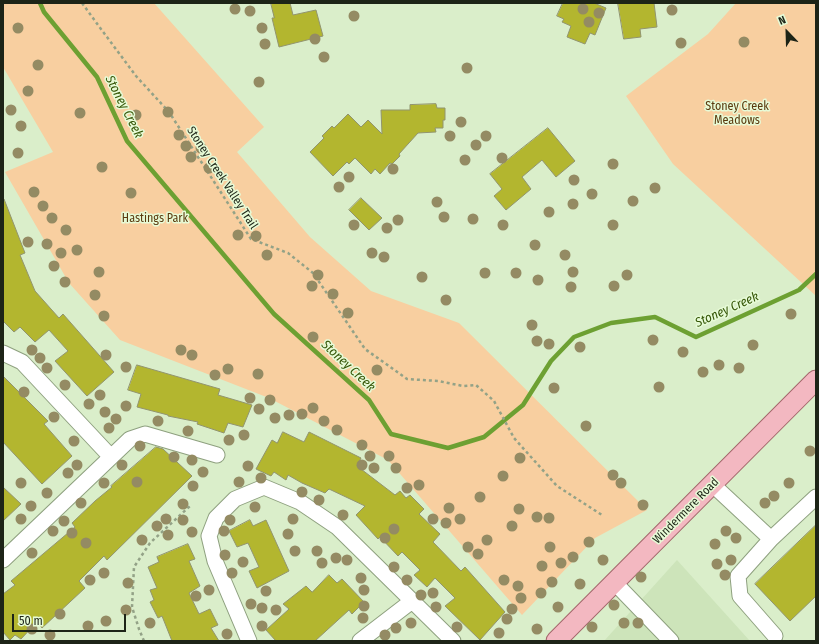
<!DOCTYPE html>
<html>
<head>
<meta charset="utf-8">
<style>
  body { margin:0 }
  #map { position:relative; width:819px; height:644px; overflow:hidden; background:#daeeca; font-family:"Fira Sans Condensed",sans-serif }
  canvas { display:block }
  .frame { position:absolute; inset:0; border:4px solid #1d2417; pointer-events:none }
  .north { position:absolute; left:767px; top:12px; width:40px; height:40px; -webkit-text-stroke:3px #e7fbd7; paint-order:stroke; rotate:337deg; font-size:11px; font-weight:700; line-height:16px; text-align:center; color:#1d2417 }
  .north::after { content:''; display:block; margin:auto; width:14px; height:18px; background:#1d2417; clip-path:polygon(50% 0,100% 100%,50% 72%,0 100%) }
  .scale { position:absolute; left:12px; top:614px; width:114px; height:18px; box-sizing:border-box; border:2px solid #1d2417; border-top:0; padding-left:5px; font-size:12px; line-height:14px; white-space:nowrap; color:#1d2417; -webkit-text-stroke:3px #e7fbd7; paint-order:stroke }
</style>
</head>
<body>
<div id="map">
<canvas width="819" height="644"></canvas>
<div class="frame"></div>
<div class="north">N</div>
<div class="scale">50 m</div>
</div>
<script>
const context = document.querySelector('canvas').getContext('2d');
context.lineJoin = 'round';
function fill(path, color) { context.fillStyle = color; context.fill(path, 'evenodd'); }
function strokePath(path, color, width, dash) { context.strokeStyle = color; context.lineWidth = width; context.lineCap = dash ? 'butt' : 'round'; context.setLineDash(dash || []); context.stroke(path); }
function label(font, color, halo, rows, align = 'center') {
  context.font = font + ' "Fira Sans Condensed",sans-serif'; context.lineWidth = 3; context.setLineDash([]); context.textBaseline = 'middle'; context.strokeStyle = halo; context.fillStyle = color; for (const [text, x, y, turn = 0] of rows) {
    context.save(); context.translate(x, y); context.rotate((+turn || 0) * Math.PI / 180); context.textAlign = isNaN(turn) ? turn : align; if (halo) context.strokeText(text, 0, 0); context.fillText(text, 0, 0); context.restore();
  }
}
const built = new Path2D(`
  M677,560L750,641H604Z`);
const green = new Path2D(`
  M3,3H154L264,127L237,152L310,237L371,291L459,323L647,510L595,538L522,615L388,460L269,398L120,340L69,283L5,172L53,152L3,67Z
  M736,3H816V296L673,164L626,96L708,34Z`);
const stream = new Path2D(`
  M40,3L44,12L97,77L127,141L274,314L369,400L391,434L448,448L484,437L523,405L551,361L574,337L611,323L655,317L696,337L799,290L816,274`);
const building = new Path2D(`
  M271,3H290L293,15L316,10L323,36L279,47L272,18H274Z
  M563,3H594L606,8L595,35L590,33L585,44L567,37L571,26L562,22L564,19L557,16Z
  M618,3H654L657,27L640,29L641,37L624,39Z
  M436,104L437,108H445V120H443V128H435L436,132L418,133L399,154L400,156L392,164L390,163L380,174L375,169L371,174L355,158L349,164L347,162L333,176L310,152L324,138L322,136L332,126L334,128L348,114L361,127L368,120L382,134L381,110H410V105Z
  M548,128L575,161L556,177L542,160L522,177L531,189L506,210L494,196L502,189L490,174Z
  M361,198L382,218L369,230L349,210Z
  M3,199H4L25,253L20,255L35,291L59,318L63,314L114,372L87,396L55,361L68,351L49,330L35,342L20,327L14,332L3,321Z
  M137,365L220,389L218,395L252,405L243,427L228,423L224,433L197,424L198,422L168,416V415L137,407L141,394L128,390Z
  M3,376L48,421L44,424L72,456L42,484L3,442Z
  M283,432L304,442L309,432L361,458L357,466L395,495L400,491L406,498L410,495L424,509L419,514L440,534L433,542L461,571L465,567L505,612L480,640L445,606L455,598L435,578L427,587L414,575L420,570L402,552L398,556L380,537L378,539L356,515L365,506L329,489L325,493L302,483L288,475L286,480L274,472L271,476L256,469L272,440L277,443Z
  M156,447L163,449L192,476L107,560L104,556L79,581L85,588L42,628L37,622L21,639L15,635L10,640L3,632V594L15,585L11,581L75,527L72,523L95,501L112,487L111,486Z
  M3,487L21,504L3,521Z
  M250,520L253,526L266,520L289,571L257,588L249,571L259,567L248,543L237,547L229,531Z
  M816,525V596L790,621L755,584Z
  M188,544L195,559L189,561L200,586L189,593L199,614L210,609L218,625L211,628L219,641H172L162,616L158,618L150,602L154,600L150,590L157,588L148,567L159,562L157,557Z
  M329,575L337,583L342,579L364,602L352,614L349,610L315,641H276L266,630L289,609L283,604L306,586L312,592Z`);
const path = new Path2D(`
  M82,3L98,25L136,76L169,112L251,239L288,253L313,273L365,349L407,379L438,381L463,386L476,385L494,401L514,438L557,486L602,515
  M144,641L139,629L132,607L134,567L150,543L190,506`);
const minor = new Path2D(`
  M3,353L22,362L111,457
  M712,484L771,539
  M3,560L130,439L145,434L217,455
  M614,582L671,641
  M775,636L740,596L738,576L771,539L816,497
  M249,641L215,561L209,536L216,518L235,499L264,487L300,502L337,527L453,641
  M360,641L412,601`);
const major = new Path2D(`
  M556,641L816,380`);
const trees = [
  [235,9],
  [583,9],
  [672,10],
  [250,11],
  [599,13],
  [354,16],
  [589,22],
  [18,28],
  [262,28],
  [315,39],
  [744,42],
  [681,43],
  [265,44],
  [324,57],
  [38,65],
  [467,68],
  [259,82],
  [28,91],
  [11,110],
  [168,112],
  [80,113],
  [136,115],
  [461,122],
  [21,126],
  [179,135],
  [450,136],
  [486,136],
  [476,145],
  [186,146],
  [201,148],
  [18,153],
  [191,157],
  [502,158],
  [465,160],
  [613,164],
  [102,167],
  [209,168],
  [393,169],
  [349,177],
  [574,180],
  [339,187],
  [655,188],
  [34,192],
  [131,193],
  [592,194],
  [633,201],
  [437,202],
  [573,204],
  [43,206],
  [549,212],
  [444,217],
  [52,218],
  [473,219],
  [398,220],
  [354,225],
  [503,225],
  [613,225],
  [387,228],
  [66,230],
  [238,235],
  [256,236],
  [28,242],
  [47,244],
  [535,245],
  [77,250],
  [61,253],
  [372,253],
  [267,255],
  [565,255],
  [384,257],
  [54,266],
  [99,272],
  [573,272],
  [485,273],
  [516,273],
  [318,275],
  [627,275],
  [422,277],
  [538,280],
  [65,282],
  [312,286],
  [614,286],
  [571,287],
  [333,294],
  [95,295],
  [446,300],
  [348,313],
  [791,314],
  [104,316],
  [532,325],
  [313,337],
  [653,340],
  [537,341],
  [549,344],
  [753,345],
  [580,347],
  [32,350],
  [181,350],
  [683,352],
  [106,355],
  [192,355],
  [40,358],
  [719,365],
  [126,367],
  [47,368],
  [739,368],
  [228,369],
  [377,370],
  [703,372],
  [258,374],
  [215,375],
  [65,385],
  [659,387],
  [554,388],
  [24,392],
  [100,395],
  [250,398],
  [270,400],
  [89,404],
  [126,406],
  [313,408],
  [259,409],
  [105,412],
  [302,414],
  [289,415],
  [54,417],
  [275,418],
  [116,419],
  [158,421],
  [324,421],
  [586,426],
  [109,428],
  [337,430],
  [188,431],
  [244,435],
  [229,440],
  [74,441],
  [362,445],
  [140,446],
  [810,451],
  [370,456],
  [389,456],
  [174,457],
  [520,458],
  [192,460],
  [77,465],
  [122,465],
  [362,465],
  [248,466],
  [374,468],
  [396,468],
  [203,472],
  [68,473],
  [613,475],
  [503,476],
  [261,478],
  [137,482],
  [239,482],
  [21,483],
  [104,483],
  [621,483],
  [789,483],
  [419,485],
  [193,486],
  [407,488],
  [302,492],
  [47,493],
  [774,496],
  [480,497],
  [319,500],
  [81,503],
  [765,503],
  [183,504],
  [643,505],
  [31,506],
  [255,507],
  [449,508],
  [519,509],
  [343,515],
  [537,517],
  [549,518],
  [21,519],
  [166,519],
  [293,519],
  [433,519],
  [460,519],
  [183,520],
  [230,520],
  [64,521],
  [446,523],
  [157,526],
  [512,526],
  [394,529],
  [53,531],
  [224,531],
  [726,531],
  [192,532],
  [72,533],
  [288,534],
  [168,535],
  [385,538],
  [736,538],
  [142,540],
  [487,540],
  [589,542],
  [86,543],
  [715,544],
  [468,547],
  [550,547],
  [295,551],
  [317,551],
  [32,553],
  [478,554],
  [225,555],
  [573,557],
  [336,558],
  [347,560],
  [603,560],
  [731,560],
  [243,562],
  [322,563],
  [561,563],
  [717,564],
  [542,566],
  [394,567],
  [104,573],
  [232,573],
  [725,575],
  [641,577],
  [361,578],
  [90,580],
  [407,580],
  [504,580],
  [552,582],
  [128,583],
  [580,584],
  [518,586],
  [209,590],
  [364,590],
  [266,591],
  [433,593],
  [541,593],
  [421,595],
  [196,596],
  [521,598],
  [251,604],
  [614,605],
  [364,606],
  [436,607],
  [558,607],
  [262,608],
  [512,609],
  [126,610],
  [276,610],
  [60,614],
  [363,618],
  [507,619],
  [106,621],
  [150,623],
  [411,623],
  [624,623],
  [638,623],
  [88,626],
  [262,626],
  [457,627],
  [592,627],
  [396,628],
  [32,629],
  [537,629],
  [499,633],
  [227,634],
  [50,635],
  [385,635]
];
const parkNames = [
  ["Stoney Creek",737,107],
  ["Meadows",737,121],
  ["Hastings Park",155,219]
];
const streetNames = [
  ["Stoney Creek Valley Trail",222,178,57],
  ["Windermere Road",686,511,-45]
];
const waterNames = [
  ["Stoney Creek",124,107,63],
  ["Stoney Creek",727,310,-24],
  ["Stoney Creek",348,366,43]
];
fill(built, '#cde4ba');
fill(green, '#f8cfa0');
strokePath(stream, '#6da032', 4.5);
fill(building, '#b3b62f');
strokePath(building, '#91946f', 1);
strokePath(minor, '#8ea07f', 17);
strokePath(major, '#a3666b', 21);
strokePath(path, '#93a287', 2.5, [3, 3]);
strokePath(minor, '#fff', 15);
strokePath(major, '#f3b8c1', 19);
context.fillStyle = '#948b63';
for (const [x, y] of trees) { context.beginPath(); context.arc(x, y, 5.5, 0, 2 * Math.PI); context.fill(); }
label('12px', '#5a3a0e', '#e7fbd7', parkNames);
label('12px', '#1d2417', '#e7fbd7', streetNames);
label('italic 13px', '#355607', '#e7fbd7', waterNames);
</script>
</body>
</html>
